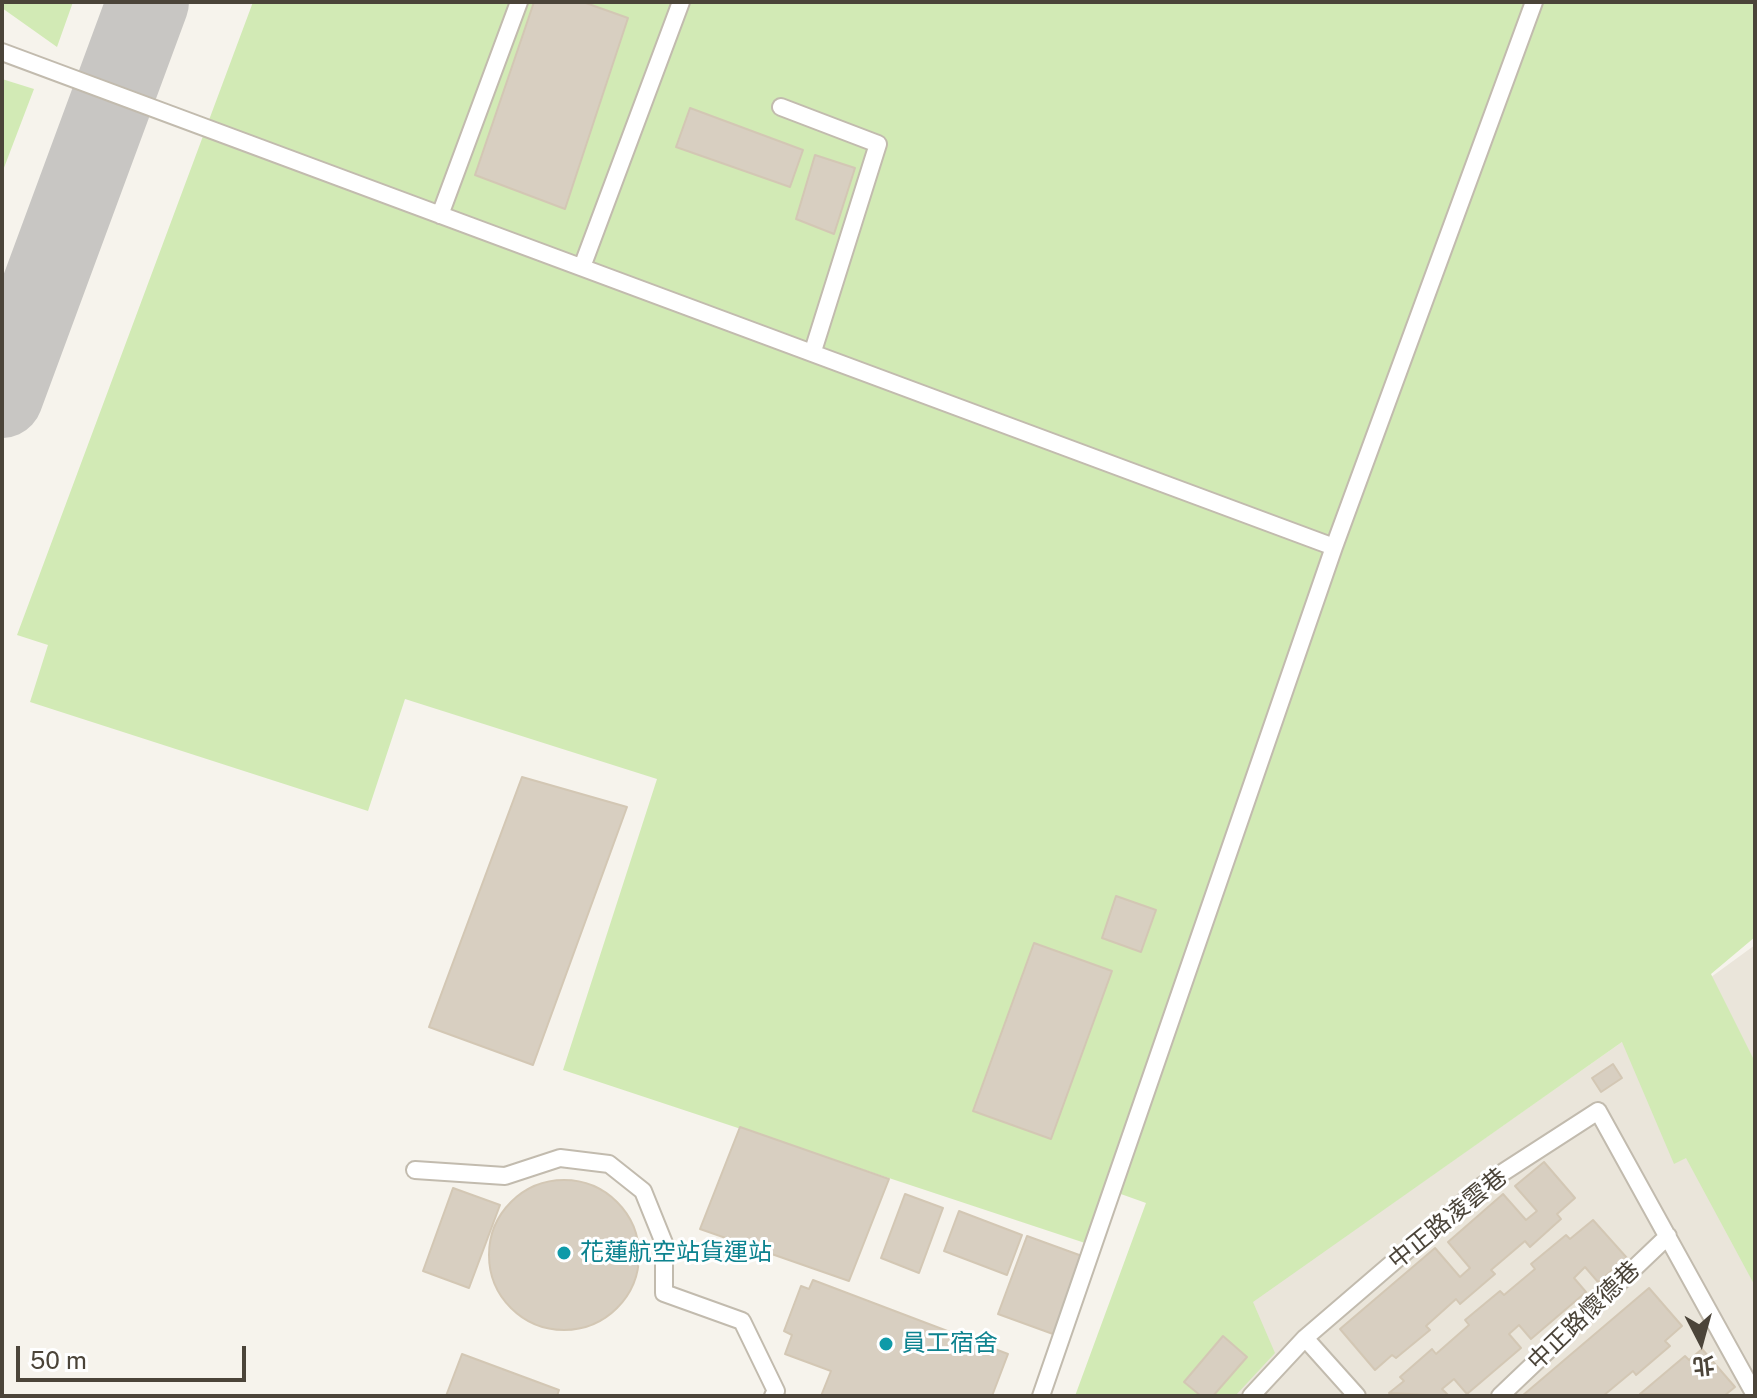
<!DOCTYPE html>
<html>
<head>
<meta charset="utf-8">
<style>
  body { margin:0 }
  #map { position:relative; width:1757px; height:1398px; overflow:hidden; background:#f6f3ec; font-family:"Public Sans","Noto Sans TC",sans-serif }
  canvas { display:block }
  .frame { position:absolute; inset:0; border:4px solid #4b4439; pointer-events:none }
  .north { position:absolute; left:1661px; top:1302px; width:80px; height:80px; -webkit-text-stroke:6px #fff; paint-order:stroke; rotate:174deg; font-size:22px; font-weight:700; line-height:32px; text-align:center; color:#4b4439 }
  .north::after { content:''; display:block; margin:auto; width:28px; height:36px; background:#4b4439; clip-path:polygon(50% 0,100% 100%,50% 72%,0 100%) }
  .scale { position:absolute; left:16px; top:1346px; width:230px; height:36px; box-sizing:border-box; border:4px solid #4b4439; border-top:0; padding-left:10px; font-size:24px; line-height:28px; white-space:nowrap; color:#4b4439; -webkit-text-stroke:6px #fff; paint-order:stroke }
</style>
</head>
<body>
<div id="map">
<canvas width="1757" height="1398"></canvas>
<div class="frame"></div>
<div class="north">北</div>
<div class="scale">50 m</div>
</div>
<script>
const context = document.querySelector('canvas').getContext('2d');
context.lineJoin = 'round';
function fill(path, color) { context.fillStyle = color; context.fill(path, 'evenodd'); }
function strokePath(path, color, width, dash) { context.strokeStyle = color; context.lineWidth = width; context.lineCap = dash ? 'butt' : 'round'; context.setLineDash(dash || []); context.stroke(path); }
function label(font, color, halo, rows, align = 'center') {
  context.font = font + ' "Public Sans","Noto Sans TC",sans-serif'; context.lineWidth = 6; context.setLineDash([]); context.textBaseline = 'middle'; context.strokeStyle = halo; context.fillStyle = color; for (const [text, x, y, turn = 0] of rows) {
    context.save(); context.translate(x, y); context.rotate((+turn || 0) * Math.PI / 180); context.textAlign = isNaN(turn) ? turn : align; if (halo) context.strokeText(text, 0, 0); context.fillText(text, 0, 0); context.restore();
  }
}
const residential = new Path2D(`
  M1755,945V1396H1117L1622,1042Z`);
const green = new Path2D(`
  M2,2H73L57,47L2,8Z
  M253,2H1755V937L1711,974L1755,1062V1286L1686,1158L1674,1164L1622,1042L1253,1302L1275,1353L1235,1396H1075L1146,1203L1104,1188L1085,1243L563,1070L657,779L405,699L368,811L30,702L48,645L17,635Z
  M2,79L34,89L2,173Z`);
const taxiway = new Path2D(`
  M2,397L148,2`);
const building = new Path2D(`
  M534,2H583L628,18L565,209L475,175Z
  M690,108L803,150L790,187L676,147Z
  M815,155L855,168L834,234L796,219Z
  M522,777L627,807L533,1065L429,1027Z
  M1116,896L1156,910L1141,952L1102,938Z
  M1034,943L1112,971L1051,1139L973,1111Z
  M1613,1064L1622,1078L1601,1092L1592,1078Z
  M740,1127L889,1179L849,1281L700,1229Z
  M1544,1162L1575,1198L1557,1214L1561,1219L1530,1247L1525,1241L1491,1270L1495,1274L1460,1304L1456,1299L1426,1326L1430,1330L1396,1358L1392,1355L1375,1370L1340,1329L1435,1248L1460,1277L1470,1268L1448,1242L1503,1194L1526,1220L1537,1211L1515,1186Z
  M489 1255a75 75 0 1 1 150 0a75 75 0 1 1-150 0Z
  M453,1188L500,1205L469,1288L423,1271Z
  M905,1194L943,1208L919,1273L881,1258Z
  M959,1211L1022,1235L1007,1275L944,1251Z
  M1593,1220L1627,1258L1598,1282L1585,1267L1574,1278L1586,1292L1531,1339L1519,1325L1509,1334L1521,1348L1467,1394L1454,1379L1442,1389L1449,1396L1389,1393L1404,1381L1400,1377L1432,1349L1436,1354L1469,1325L1465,1320L1500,1291L1504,1295L1535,1269L1531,1264L1566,1235L1570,1239Z
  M1027,1236L1082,1256L1053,1334L998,1314Z
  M813,1280L1008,1354L992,1396H821L831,1371L785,1354L792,1335L784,1331L801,1286L809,1289Z
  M1649,1288L1682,1326L1665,1341L1670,1346L1636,1375L1633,1371L1603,1396H1522Z
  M1223,1336L1247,1357L1213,1396H1201L1184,1382Z
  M1702,1349L1735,1387L1724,1396L1640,1394L1685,1356L1689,1360Z
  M462,1354L559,1390L557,1396H446Z`);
const service = new Path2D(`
  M2,52L1334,547
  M781,107L878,144L813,351
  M440,215L519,2
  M582,267L681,2
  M415,1170L505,1176L560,1158L609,1164L643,1191L664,1243V1293L742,1321L776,1391L773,1396
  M1305,1338L1357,1396
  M1041,1396L1334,547L1534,2
  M1251,1396L1305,1338L1482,1186L1598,1111L1755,1395
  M1500,1396L1668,1236`);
const markers = [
  [564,1253,8,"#0f9aa8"],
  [886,1344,8,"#0f9aa8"]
];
const streetNames = [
  ["中正路凌雲巷",1448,1219,-39],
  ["中正路懷德巷",1584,1316,-44]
];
const cultureNames = [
  ["花蓮航空站貨運站",580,1253],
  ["員工宿舍",902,1344]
];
fill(residential, '#eae5da');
fill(green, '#d2eab5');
strokePath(taxiway, '#c8c6c3', 82);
fill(building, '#d8cfc1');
strokePath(building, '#d3c7b4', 2);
strokePath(service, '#c2bbae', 20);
strokePath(service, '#fff', 16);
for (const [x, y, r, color] of markers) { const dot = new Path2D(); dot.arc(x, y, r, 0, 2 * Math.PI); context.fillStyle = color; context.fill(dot); strokePath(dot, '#fff', 3); }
label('24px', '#4b4439', '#fff', streetNames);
label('24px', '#0d838f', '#fff', cultureNames, 'left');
</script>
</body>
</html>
